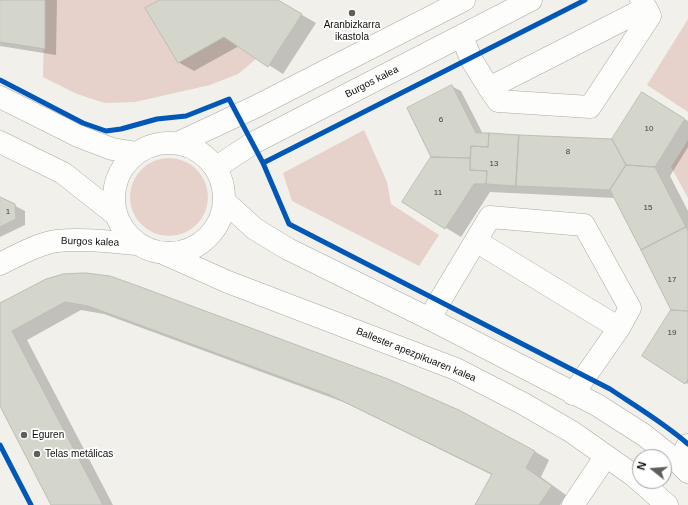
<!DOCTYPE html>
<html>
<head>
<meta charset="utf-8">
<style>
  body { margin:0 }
  #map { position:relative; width:688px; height:505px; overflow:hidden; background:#f2f0ea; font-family:Arial,sans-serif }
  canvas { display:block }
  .north { position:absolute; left:632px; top:449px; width:40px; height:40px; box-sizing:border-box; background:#fff; border:1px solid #9f9f9e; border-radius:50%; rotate:287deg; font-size:11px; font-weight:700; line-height:16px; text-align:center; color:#100f0c }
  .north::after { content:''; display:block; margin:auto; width:14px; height:18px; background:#5f5e5a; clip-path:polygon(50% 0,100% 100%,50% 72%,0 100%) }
</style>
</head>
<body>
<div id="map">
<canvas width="688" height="505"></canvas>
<div class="north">N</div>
</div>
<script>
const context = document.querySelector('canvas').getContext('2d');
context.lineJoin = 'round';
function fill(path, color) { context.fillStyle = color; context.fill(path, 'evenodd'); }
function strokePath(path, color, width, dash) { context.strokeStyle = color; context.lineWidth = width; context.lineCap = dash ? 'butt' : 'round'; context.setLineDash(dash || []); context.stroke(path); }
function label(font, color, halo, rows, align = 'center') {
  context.font = font + ' Arial,sans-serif'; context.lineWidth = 3.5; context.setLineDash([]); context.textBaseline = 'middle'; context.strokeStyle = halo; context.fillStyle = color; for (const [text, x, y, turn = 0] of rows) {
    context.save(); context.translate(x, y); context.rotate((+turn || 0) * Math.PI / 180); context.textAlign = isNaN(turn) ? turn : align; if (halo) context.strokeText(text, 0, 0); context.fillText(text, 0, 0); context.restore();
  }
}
const green = new Path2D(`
  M45,0H160L146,8L178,63L224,37L256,59L238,74L210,85L135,102L105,103L77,94L43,77Z
  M688,19V112L647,85Z
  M364,130L387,182L391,204L439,235L419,266L292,201L283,173Z
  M688,140V198L671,167Z
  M130 197a39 39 0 1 1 78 0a39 39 0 1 1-78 0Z`);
const shadow = new Path2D(`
  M0,0H57L56,55L0,46Z
  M163,0H276L316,23L283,74L239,46L194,71L178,62Z
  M451,86L461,91L483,134L612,140L657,102L688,121V147L670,176L688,211V384L643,356L673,310L615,198L490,192L461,237L404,202L432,157Z
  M0,198L25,211V225L0,237Z
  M47,280L534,451L549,460L541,477L566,495L560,505H476L492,475L346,403L104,314L81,310L27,340L113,505H52L0,405V304Z`);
const building = new Path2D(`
  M0,0H45V49L0,42Z
  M160,0H278L302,14L268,67L224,37L178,63L145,8Z
  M452,85L476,133H489L488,147L471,146L470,158L431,157L407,108Z
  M642,92L685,119L655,167L626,165L612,139Z
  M489,133L519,135L516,186L486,184L487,171L470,170L471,146L488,147Z
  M519,135L612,139L626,165L610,190L516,186Z
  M431,157L470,158V170L487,171L486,184H474L445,229L402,202Z
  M626,165L655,167L686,227L641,250L610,190Z
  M0,197L15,204L16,219L0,227Z
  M686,227L688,230V311L671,310L641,250Z
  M86,273L110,276L138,286L388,379L459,410L535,451L526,468L552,486L539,505H475L492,474L330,395L88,306L65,302L12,331L103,505H51L0,406V303L46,279L63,274Z
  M671,310L688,311V379L685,384L642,356Z`);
const minor = new Path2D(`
  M462,36L471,59L489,88L646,8L641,0
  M489,88L498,101L590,107L650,16L646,8
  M0,97L78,136L112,149L137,153
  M0,142L63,173L115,214
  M114 198a55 55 0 1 1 110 0a55 55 0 1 1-110 0Z
  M178,143L255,107L464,0
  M215,168L253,143L531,0
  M224,201L255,229L288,249L430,319L597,405L644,435L678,462L688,472
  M476,241L619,328
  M165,254L228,282L456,369L522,403L572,432L633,475L667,505
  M0,264C16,256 39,243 57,241C83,238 111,242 137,244
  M430,319L439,302L490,217L584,225L630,308L619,328L573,394
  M678,462L688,445
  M573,505L606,456`);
const cycleway = new Path2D(`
  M0,80L83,123L106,131L121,129L157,119L186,116L229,99L263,163L289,224L610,389C637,407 664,423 688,444
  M263,163L585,0
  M0,445L31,505`);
const markers = [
  [352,13,4,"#5f5e5a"],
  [24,435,4,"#5f5e5a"],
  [37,454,4,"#5f5e5a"]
];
const numberNames = [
  ["6",441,120],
  ["10",649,129],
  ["8",568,152],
  ["13",494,164],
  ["11",438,193],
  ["15",648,208],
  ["1",8,212],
  ["17",672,280],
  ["19",672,333]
];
const poiNames = [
  ["Aranbizkarra",352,25,"center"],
  ["ikastola",352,37,"center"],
  ["Eguren",32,435],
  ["Telas metálicas",45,454]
];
const streetNames = [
  ["Burgos kalea",372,82,-27],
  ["Burgos kalea",90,242,2],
  ["Ballester apezpikuaren kalea",416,355,22]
];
fill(green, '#e6d2cb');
fill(shadow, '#0003');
fill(building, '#d4d5cb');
strokePath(building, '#bdbcb7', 1);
strokePath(minor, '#aaa8a4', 23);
strokePath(minor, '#fdfdfc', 22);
strokePath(cycleway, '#0057b8', 5);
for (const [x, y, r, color] of markers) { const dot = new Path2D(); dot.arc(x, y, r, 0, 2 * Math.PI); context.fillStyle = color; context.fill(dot); strokePath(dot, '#fff', 1.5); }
label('8px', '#41403c', null, numberNames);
label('10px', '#100f0c', '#fff', poiNames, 'left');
label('10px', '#100f0c', '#fff', streetNames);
</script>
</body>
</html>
